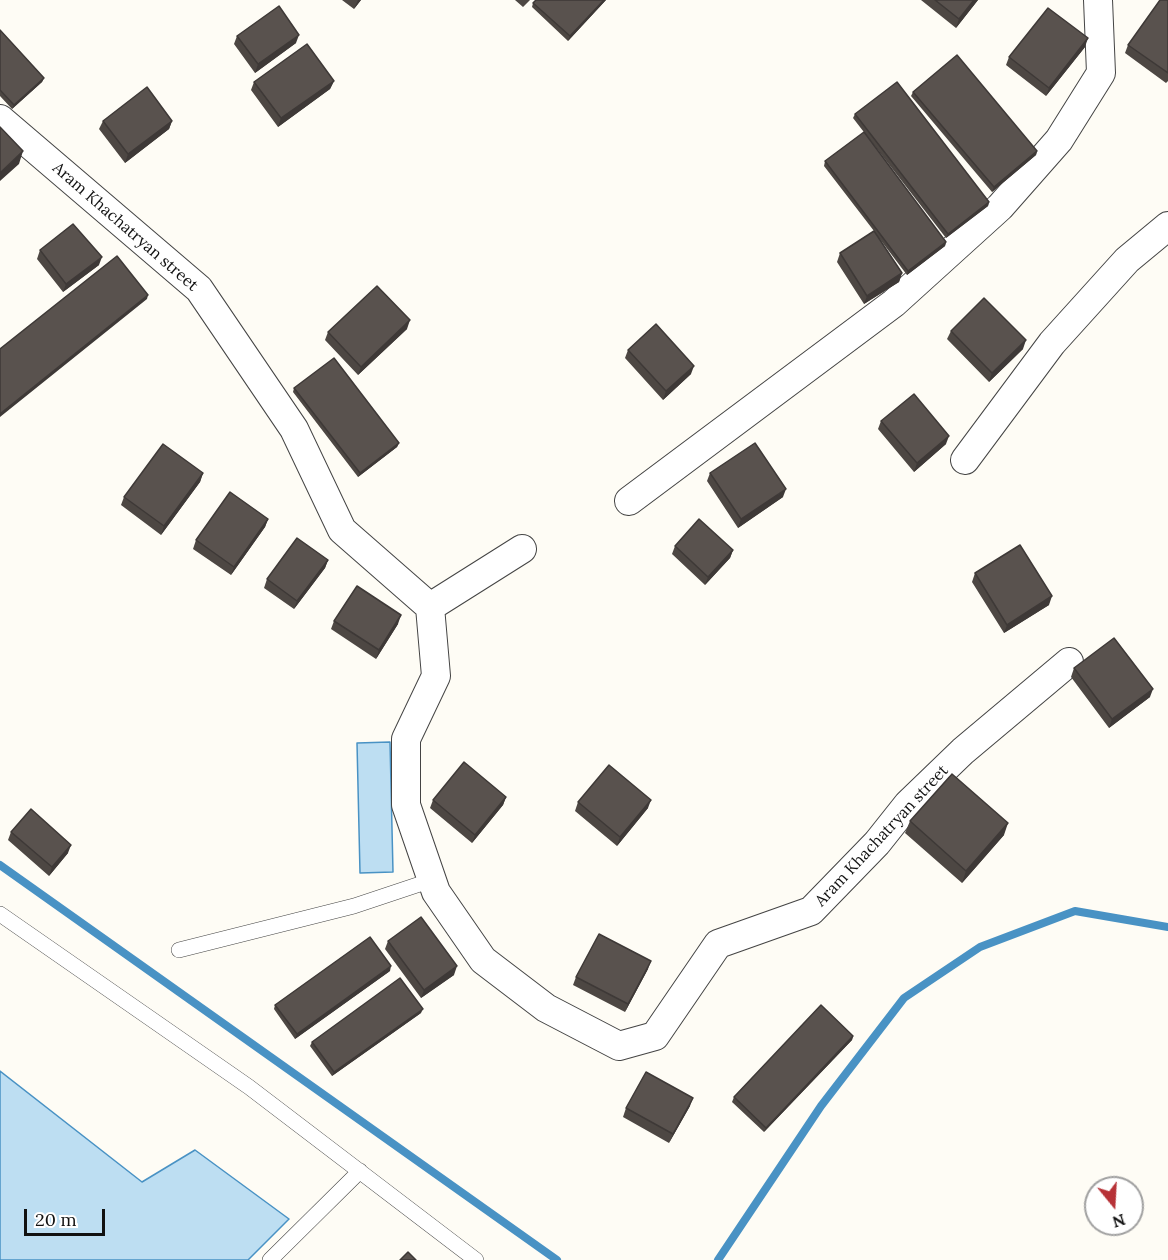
<!DOCTYPE html>
<html>
<head>
<meta charset="utf-8">
<style>
  body { margin:0 }
  #map { position:relative; width:1168px; height:1260px; overflow:hidden; background:#fefcf5; font-family:Lora,serif }
  canvas { display:block }
  .north { position:absolute; left:1084px; top:1176px; width:60px; height:60px; box-sizing:border-box; background:#fff; border:2px solid #a0a0a0; border-radius:50%; rotate:162deg; font-size:16px; font-weight:700; line-height:24px; text-align:center; color:#111 }
  .north::after { content:''; display:block; margin:auto; width:21px; height:27px; background:#b73237; clip-path:polygon(50% 0,100% 100%,50% 72%,0 100%) }
  .scale { position:absolute; left:24px; top:1209px; width:81px; height:27px; box-sizing:border-box; border:3px solid #111; border-top:0; padding-left:8px; font-size:18px; line-height:21px; white-space:nowrap; color:#111; -webkit-text-stroke:4px #fff; paint-order:stroke }
</style>
</head>
<body>
<div id="map">
<canvas width="1168" height="1260"></canvas>
<div class="north">N</div>
<div class="scale">20 m</div>
</div>
<script>
const context = document.querySelector('canvas').getContext('2d');
context.lineJoin = 'round';
function fill(path, color) { context.fillStyle = color; context.fill(path, 'evenodd'); }
function strokePath(path, color, width, dash) { context.strokeStyle = color; context.lineWidth = width; context.lineCap = dash ? 'butt' : 'round'; context.setLineDash(dash || []); context.stroke(path); }
function label(font, color, halo, rows, align = 'center') {
  context.font = font + ' Lora,serif'; context.lineWidth = 6; context.setLineDash([]); context.textBaseline = 'middle'; context.strokeStyle = halo; context.fillStyle = color; for (const [text, x, y, turn = 0] of rows) {
    context.save(); context.translate(x, y); context.rotate((+turn || 0) * Math.PI / 180); context.textAlign = isNaN(turn) ? turn : align; if (halo) context.strokeText(text, 0, 0); context.fillText(text, 0, 0); context.restore();
  }
}
const water = new Path2D(`
  M390,742L393,872L360,873L357,743Z
  M0,1071L142,1182L195,1150L289,1219L248,1260H0Z`);
const stream = new Path2D(`
  M0,865L557,1260
  M718,1260L821,1106L904,998L980,947L1075,911L1168,927`);
const lane = new Path2D(`
  M0,914L249,1087L476,1260
  M179,950L354,906L432,880
  M270,1260L360,1171`);
const street = new Path2D(`
  M0,119L199,289L294,429L342,530L430,607L436,676L406,739V805L436,892L483,960L546,1008L619,1046L655,1036L718,944L811,911L877,843L908,804L963,751L1069,662
  M965,460L1052,343L1127,260L1168,226
  M629,501L894,303L1000,207L1059,140L1101,73L1098,0
  M430,607L522,549`);
const wall = new Path2D(`
  M342,0H361L354,9Z
  M515,0H530L523,7Z
  M606,0L568,41L532,7L533,3Z
  M921,0H978L956,28Z
  M1168,0V81L1166,83L1125,53L1128,45Z
  M0,30L44,78L42,82L12,109L0,96Z
  M237,36L296,43L255,73L234,44Z
  M1085,47L1046,96L1006,65L1009,57Z
  M334,81L330,89L278,127L251,90L254,82Z
  M913,92L1037,151L1036,155L992,192L911,96Z
  M855,114L989,202L988,206L946,238L853,118Z
  M103,121H172L169,129L125,163L99,129Z
  M825,161L946,242L945,246L907,275L879,238L902,273L899,282L864,304L837,262L840,253L874,231L824,166Z
  M40,250L99,265L63,292L37,259Z
  M407,329L358,375L325,340L328,332Z
  M951,331L1023,349L989,382L947,339Z
  M628,350L691,374L663,400L625,358Z
  M294,388L399,443L397,447L358,477L293,392Z
  M881,421L946,444L914,472L878,429Z
  M203,473L200,482L161,535L121,505L124,497Z
  M710,473L783,497L738,528L707,481Z
  M268,519L265,527L231,575L193,549L196,540Z
  M675,546L733,550L730,558L705,585L672,554Z
  M328,560L325,568L294,609L264,588L267,579Z
  M975,573L1049,605L1004,633L972,582Z
  M334,621L398,624L376,659L331,629Z
  M1074,668L1150,697L1109,728L1071,677Z
  M506,797L503,805L472,843L430,808L433,800Z
  M578,802L648,808L617,846L575,811Z
  M910,821L1004,835L962,883L905,833Z
  M11,832L68,853L49,876L8,840Z
  M388,941L454,975L421,998L385,949Z
  M648,969L625,1012L573,985L576,977Z
  M390,971L295,1039L274,1009L275,1005Z
  M421,1013L332,1076L310,1046L312,1042Z
  M853,1036L852,1040L764,1132L732,1102L734,1097Z
  M690,1106L669,1143L623,1117L626,1108Z`);
const shadedWall = new Path2D(`
  M358,0H361L354,9Z
  M604,0H606L568,41L570,36Z
  M974,0H978L956,28L959,19Z
  M299,35L296,43L255,73L258,64Z
  M1088,38L1085,47L1046,96L1049,88Z
  M44,78L42,82L12,109L14,105Z
  M334,81L330,89L278,127L281,118Z
  M172,121L169,129L125,163L128,154Z
  M23,151L19,164L0,181V173Z
  M1037,151L1036,155L992,192L994,187Z
  M989,202L988,206L946,238L948,234Z
  M946,242L945,246L907,275L908,271Z
  M102,257L99,265L63,292L66,284Z
  M902,273L899,282L864,304L867,296Z
  M148,295L147,299L0,417V414Z
  M410,320L407,329L358,375L361,367Z
  M1026,340L1023,349L989,382L992,373Z
  M694,366L691,374L663,400L666,391Z
  M949,436L946,444L914,472L917,463Z
  M399,443L397,447L358,477L360,473Z
  M203,473L200,482L161,535L164,526Z
  M786,489L783,497L738,528L741,519Z
  M268,519L265,527L231,575L234,567Z
  M733,550L730,558L705,585L708,577Z
  M328,560L325,568L294,609L297,601Z
  M1052,596L1049,605L1004,633L1007,625Z
  M401,615L398,624L376,659L379,650Z
  M1153,689L1150,697L1109,728L1112,719Z
  M506,797L503,805L472,843L475,835Z
  M651,800L648,808L617,846L620,837Z
  M1008,823L1004,835L962,883L966,871Z
  M71,845L68,853L49,876L52,867Z
  M651,961L648,969L625,1012L628,1004Z
  M391,966L390,971L295,1039L297,1034Z
  M457,966L454,975L421,998L424,990Z
  M423,1009L421,1013L332,1076L334,1072Z
  M853,1036L852,1040L764,1132L766,1128Z
  M693,1098L690,1106L669,1143L673,1134Z`);
const building = new Path2D(`
  M536,0H604L570,36L533,3Z
  M935,0H974L959,19Z
  M1160,0H1168V73L1128,45Z
  M279,6L299,35L258,64L237,36Z
  M1048,8L1088,38L1049,88L1009,57Z
  M0,30L44,78L14,105L0,90Z
  M307,44L334,81L281,118L254,82Z
  M957,55L1037,151L994,187L913,92Z
  M897,82L989,202L948,234L855,114Z
  M147,87L172,121L128,154L103,121Z
  M0,127L23,151L0,173Z
  M864,132L946,242L908,271L825,161Z
  M73,224L102,257L66,284L40,250Z
  M874,231L902,273L867,296L840,253Z
  M117,256L148,295L0,414V349Z
  M377,286L410,320L361,367L328,332Z
  M984,298L1026,340L992,373L951,331Z
  M656,324L694,366L666,391L628,350Z
  M334,358L399,443L360,473L294,388Z
  M914,394L949,436L917,463L881,421Z
  M755,443L786,489L741,519L710,473Z
  M163,444L203,473L164,526L124,497Z
  M230,492L268,519L234,567L196,540Z
  M699,519L733,550L708,577L675,546Z
  M297,538L328,560L297,601L267,579Z
  M1020,545L1052,596L1007,625L975,573Z
  M357,586L401,615L379,650L334,621Z
  M1114,638L1153,689L1112,719L1074,668Z
  M464,762L506,797L475,835L433,800Z
  M609,765L651,800L620,837L578,802Z
  M952,774L1008,823L966,871L910,821Z
  M31,809L71,845L52,867L11,832Z
  M421,917L457,966L424,990L388,941Z
  M599,934L651,961L628,1004L576,977Z
  M370,937L391,966L297,1034L275,1005Z
  M400,978L423,1009L334,1072L312,1042Z
  M821,1005L853,1036L766,1128L734,1097Z
  M646,1072L693,1098L673,1134L626,1108Z
  M408,1252L416,1260H400Z`);
const streetNames = [
  ["Aram Khachatryan street",125,227,41],
  ["Aram Khachatryan street",882,836,-47]
];
fill(water, '#bddef2');
strokePath(water, '#4992c4', 1.5);
strokePath(stream, '#4992c4', 8);
strokePath(lane, '#444', 16);
strokePath(street, '#444', 30);
strokePath(lane, '#fff', 15);
strokePath(street, '#fff', 28);
fill(wall, '#4d4743');
fill(shadedWall, '#3e3937');
fill(building, '#59524e');
strokePath(building, '#3e3937', 1.5);
label('16px', '#111', '#fff', streetNames);
</script>
</body>
</html>
